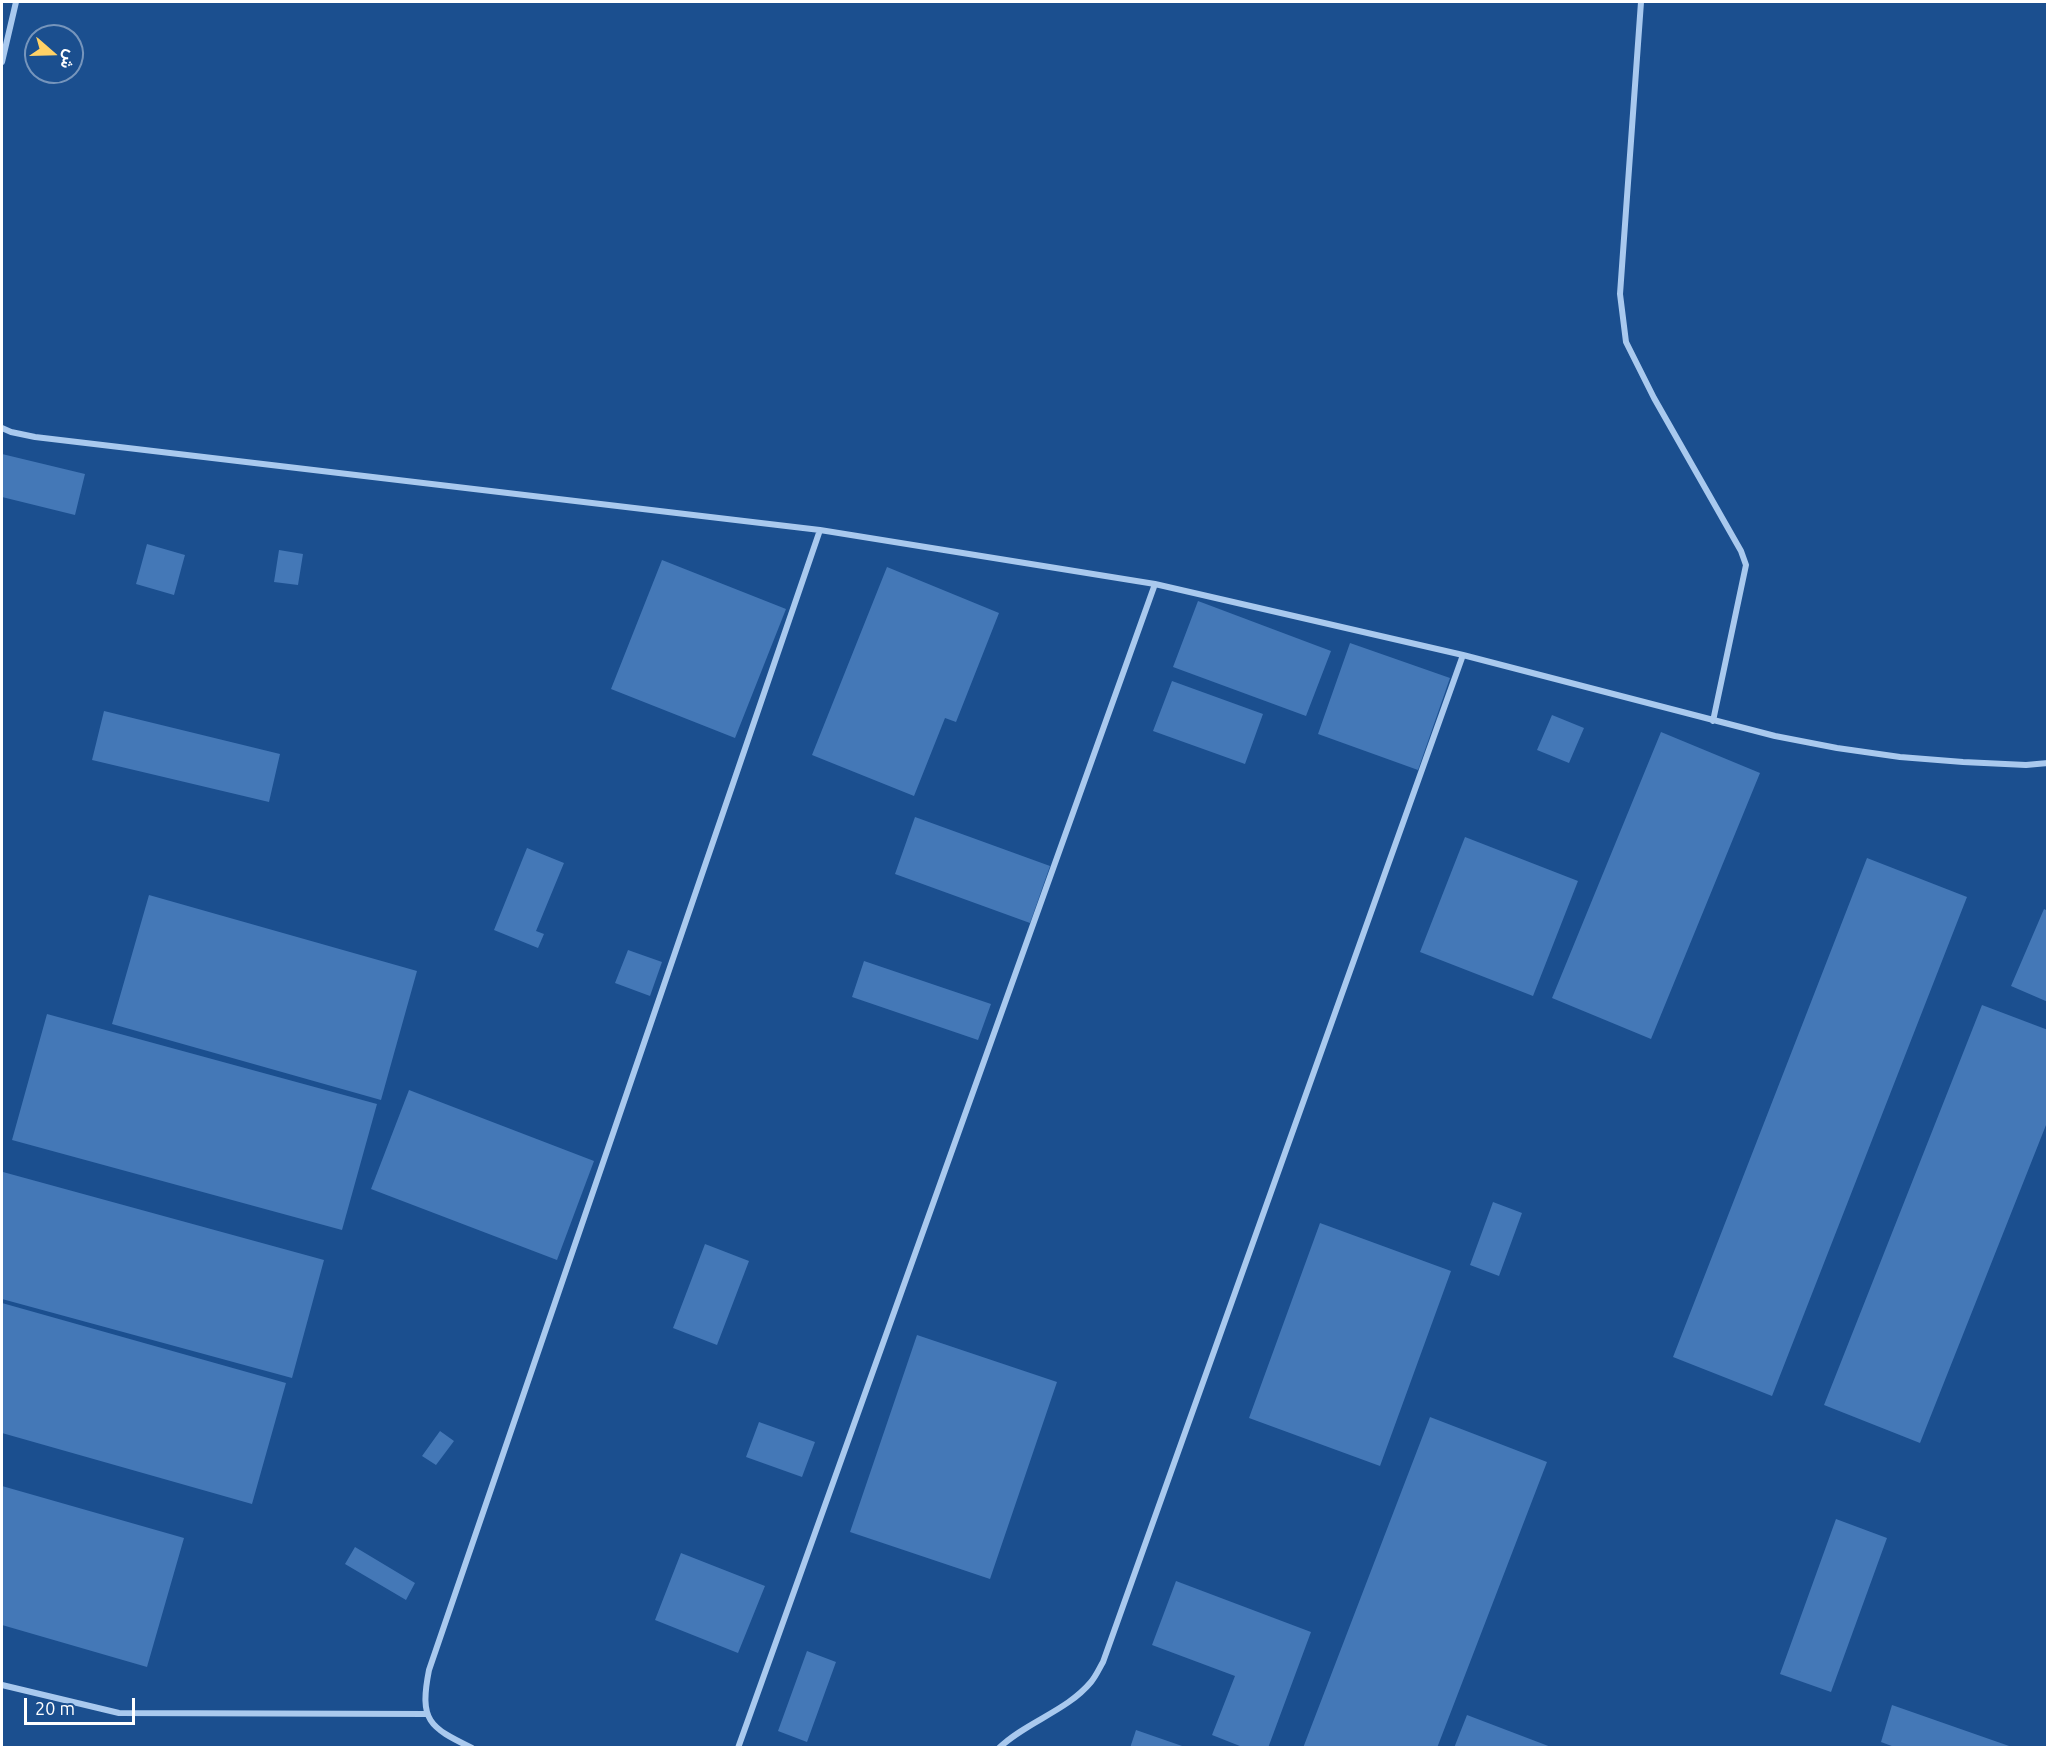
<!DOCTYPE html>
<html>
<head>
<meta charset="utf-8">
<style>
  body { margin:0 }
  #map { position:relative; width:2049px; height:1749px; overflow:hidden; background:#1b4f8f; font-family:Ubuntu,Vazirmatn,sans-serif }
  canvas { display:block }
  .frame { position:absolute; inset:0; border:3px solid #fff; pointer-events:none }
  .north { position:absolute; left:24px; top:24px; width:60px; height:60px; box-sizing:border-box; background:#1b4f8f; border:2px solid #7695bc; border-radius:50%; rotate:110deg; font-size:16px; font-weight:700; line-height:24px; text-align:center; color:#fff }
  .north::after { content:''; display:block; margin:auto; width:21px; height:27px; background:#ffd166; clip-path:polygon(50% 0,100% 100%,50% 72%,0 100%) }
  .scale { position:absolute; left:24px; top:1698px; width:111px; height:27px; box-sizing:border-box; border:3px solid #fff; border-top:0; padding-left:8px; font-size:18px; line-height:21px; white-space:nowrap; color:#fff; -webkit-text-stroke:4px #1b4f8f; paint-order:stroke }
</style>
</head>
<body>
<div id="map">
<canvas width="2049" height="1749"></canvas>
<div class="frame"></div>
<div class="north">ش</div>
<div class="scale">20 m</div>
</div>
<script>
const context = document.querySelector('canvas').getContext('2d');
context.lineJoin = 'round';
function fill(path, color) { context.fillStyle = color; context.fill(path, 'evenodd'); }
function strokePath(path, color, width, dash) { context.strokeStyle = color; context.lineWidth = width; context.lineCap = dash ? 'butt' : 'round'; context.setLineDash(dash || []); context.stroke(path); }
const building = new Path2D(`
  M2,454L85,474L75,515L2,497Z
  M147,544L185,555L174,595L136,584Z
  M279,550L303,554L298,585L274,582Z
  M662,560L786,609L735,738L611,689Z
  M887,567L999,613L956,722L945,718L914,796L812,755Z
  M1198,601L1331,651L1306,716L1173,667Z
  M1350,643L1450,678L1418,770L1318,734Z
  M1172,681L1263,714L1245,764L1153,731Z
  M104,711L280,754L269,802L92,760Z
  M1552,715L1584,728L1569,763L1537,750Z
  M1661,732L1760,773L1651,1039L1552,998Z
  M915,817L1050,866L1030,923L895,874Z
  M1465,837L1578,881L1533,996L1420,952Z
  M527,848L564,863L536,931L544,934L538,948L494,930Z
  M1867,858L1967,897L1772,1396L1673,1357Z
  M149,895L417,971L381,1100L112,1024Z
  M2044,909L2048,911V1002L2011,986Z
  M628,950L662,962L650,996L615,983Z
  M864,961L991,1004L978,1040L852,997Z
  M1982,1005L2048,1030V1120L1920,1443L1824,1405Z
  M47,1014L377,1104L342,1230L12,1140Z
  M409,1090L594,1161L557,1260L371,1189Z
  M3,1172L324,1260L292,1378L2,1299V1179Z
  M1493,1202L1522,1213L1499,1276L1470,1265Z
  M1320,1223L1451,1271L1380,1466L1249,1418Z
  M705,1244L749,1261L717,1345L673,1328Z
  M2,1303L286,1383L252,1504L2,1433Z
  M917,1335L1057,1382L990,1579L850,1532Z
  M1430,1417L1547,1462L1437,1748H1303Z
  M759,1422L815,1442L802,1477L746,1457Z
  M440,1431L454,1441L436,1465L422,1456Z
  M2,1486L184,1538L147,1667L2,1625Z
  M1836,1519L1887,1538L1831,1692L1780,1674Z
  M355,1547L415,1583L406,1600L345,1564Z
  M681,1553L765,1586L738,1653L655,1620Z
  M1176,1581L1311,1632L1268,1748H1245L1212,1735L1235,1676L1152,1645Z
  M807,1651L836,1662L807,1742L778,1731Z
  M1892,1705L2012,1747V1748H1897L1881,1742Z
  M1467,1715L1551,1747V1748H1454Z
  M1136,1730L1185,1747V1748H1130Z`);
const street = new Path2D(`
  M1641,2L1620,294L1626,342L1654,398L1741,551L1746,565L1713,721
  M2,62L16,2
  M2,428L11,432L35,437L820,530L1155,584L1463,655L1775,736L1837,748L1900,757L1963,762L2026,765L2048,763
  M2,1685L119,1713L426,1714
  M472,1748C429,1727 419,1721 429,1670L820,530
  M738,1748L1155,584
  M999,1748C1026,1722 1067,1711 1091,1682C1096,1676 1099,1669 1103,1662L1463,655`);
fill(building, '#4478b7');
strokePath(street, '#a9c9ee', 6);
</script>
</body>
</html>
